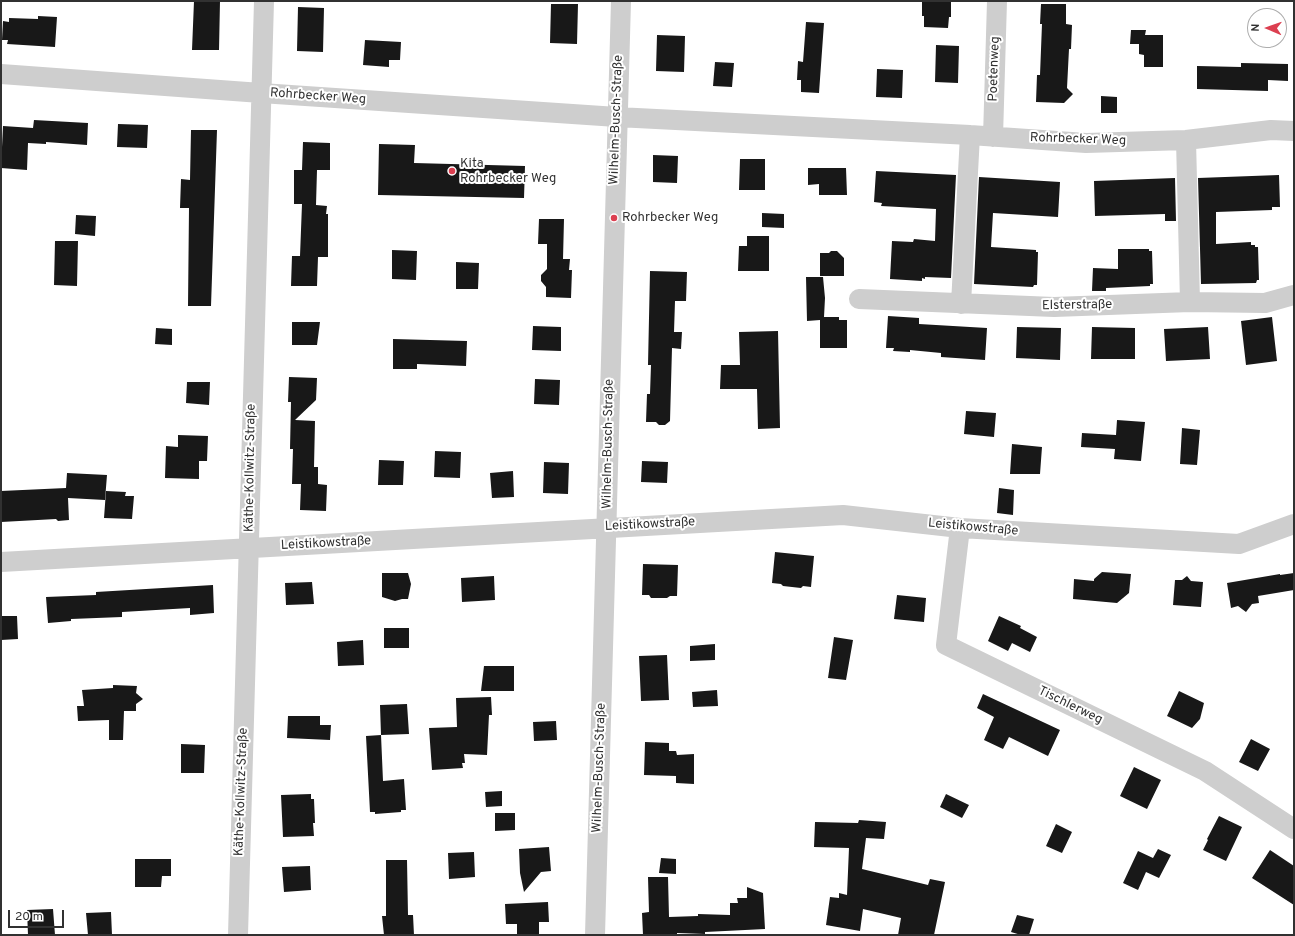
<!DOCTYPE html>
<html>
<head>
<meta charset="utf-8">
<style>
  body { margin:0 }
  #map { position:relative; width:1295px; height:936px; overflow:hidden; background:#fff; font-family:Overpass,sans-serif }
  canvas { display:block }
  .frame { position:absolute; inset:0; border:2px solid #313131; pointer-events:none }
  .north { position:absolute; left:1247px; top:8px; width:40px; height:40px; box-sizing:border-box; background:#fff; border:1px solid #adadad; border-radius:50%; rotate:272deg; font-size:11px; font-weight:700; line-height:16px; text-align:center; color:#313131 }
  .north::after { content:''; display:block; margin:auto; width:14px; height:18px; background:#dc3f50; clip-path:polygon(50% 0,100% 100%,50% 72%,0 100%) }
  .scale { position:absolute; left:8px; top:910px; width:56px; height:18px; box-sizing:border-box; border:2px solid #313131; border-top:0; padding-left:5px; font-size:12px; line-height:14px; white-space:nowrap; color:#313131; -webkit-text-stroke:3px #fff; paint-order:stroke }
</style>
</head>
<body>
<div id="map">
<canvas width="1295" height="936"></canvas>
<div class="frame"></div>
<div class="north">N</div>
<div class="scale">20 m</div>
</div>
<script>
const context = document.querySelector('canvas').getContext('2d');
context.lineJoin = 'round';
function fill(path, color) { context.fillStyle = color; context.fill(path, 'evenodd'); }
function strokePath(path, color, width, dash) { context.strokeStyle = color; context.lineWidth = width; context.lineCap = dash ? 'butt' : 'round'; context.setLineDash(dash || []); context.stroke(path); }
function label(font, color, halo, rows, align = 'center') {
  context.font = font + ' Overpass,sans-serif'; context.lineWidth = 4; context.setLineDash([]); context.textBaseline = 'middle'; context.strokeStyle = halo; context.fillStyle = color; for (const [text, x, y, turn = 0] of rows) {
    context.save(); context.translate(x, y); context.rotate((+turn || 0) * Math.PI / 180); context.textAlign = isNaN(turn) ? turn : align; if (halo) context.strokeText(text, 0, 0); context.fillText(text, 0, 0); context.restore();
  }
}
const building = new Path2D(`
  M194,1H220L219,50H192Z
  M922,1H951V17H949L948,28L924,27V16H922Z
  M551,4H578L577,44L550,43Z
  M1041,4H1066V24L1072,25L1071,49H1069L1067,88L1073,94L1064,103L1036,102L1037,75H1040L1042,24H1040Z
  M298,7L324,8L323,52L297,51Z
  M38,16L57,17L55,47L7,44L8,40H2L3,21L9,22V18L38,19Z
  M806,22L824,23L819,93L801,92V80H797L798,61L803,62Z
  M1131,30H1146L1145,35H1163V67H1144V55L1139,54V44H1130Z
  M657,35L685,36L684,72L656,71Z
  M365,40L401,42L400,60H389V67L363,65Z
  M936,45L959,46L958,83L935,82Z
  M715,62L734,63L732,87L713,86Z
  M1241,63L1288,64V81L1268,80V91L1197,89V66L1241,67Z
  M877,69L903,70L902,98L876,97Z
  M1101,96L1117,97V113H1101Z
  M34,120L88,123L87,145L46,142V144L28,143L27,170L1,168L3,126L33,128Z
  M118,124L148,125L147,148L117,147Z
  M191,130H217L211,306H188L189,208H180L181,179L190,180Z
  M303,142L330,143V170H317L316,205L327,206L326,214H328V257H318L317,286H291L292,256H300L302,204H294V170H302Z
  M379,144L415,145L414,163L525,166L524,198L378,195Z
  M653,155L678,156L677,183L653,182Z
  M740,159H765V190H739Z
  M808,168H846L847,195H819V184L808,185Z
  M876,171L956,175L951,278L925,277V279L922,278V281L890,279L892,241L913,242L914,239L935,241L936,209L881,206L882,203L874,202Z
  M1279,175L1280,207H1272V210L1216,212V244L1251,242V245H1255V247H1258L1259,280H1257L1256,283L1201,284L1198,178Z
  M979,177L1060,182L1058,217L993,213L991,247L1036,250V252H1038L1037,285H1034L1033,287L974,284Z
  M1175,178L1176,221H1165V214L1095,216L1094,181Z
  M762,213L784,214V228L762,227Z
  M76,215L96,216L95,236L75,234Z
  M539,219H564L563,259H570L569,270H572L571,298L546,297V287L541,281V275L547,269V244H538Z
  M747,236H769V271H738L739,246H747Z
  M55,241H78L77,286L54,285Z
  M1118,249H1149V251H1152L1153,284H1150V286L1106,288V291H1092L1093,268L1118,269Z
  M392,250L417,251L416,280L392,279Z
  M831,251H837L844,258V276H820V253H829Z
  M456,262L479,263L478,289H456Z
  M650,271L687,272L686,301H675L674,332H682L681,349L672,348L670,421L665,425H659L656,422H646L647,394H650L651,365H648Z
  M806,277H823L825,298L824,317H839V320H847V348H820V320L807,321Z
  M888,316L919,318V324L987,328L985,360L941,357V353L910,350V352L893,351L894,348H886Z
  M1272,317L1277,361L1246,365L1241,321Z
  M292,322H320L317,345H292Z
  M533,326L561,327V351L532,350Z
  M1017,327L1061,328L1060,360L1016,358Z
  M1092,327L1135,328V359H1091Z
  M1208,327L1210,359L1166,361L1164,329Z
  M156,328L172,329V345L155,344Z
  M778,331L780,428L758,429L757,389H720L721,365H740L739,332Z
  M393,339L467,341L466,366L417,364V369H393Z
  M289,377L317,378L316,400L295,420L315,421L314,467H318V484L327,485L326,511L300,510L301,484H292L293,449H290L291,402H288Z
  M535,379L560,380L559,405L534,404Z
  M187,382H210L209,405L186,403Z
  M966,411L996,413L994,437L964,434Z
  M1117,420L1145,422L1141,461L1114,459L1115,449L1081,447L1082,433L1116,435Z
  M1182,428L1200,430L1197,465L1180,464Z
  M178,435L208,436L207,461H199V479L165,478L166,446L178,447Z
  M1012,444L1042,447L1040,474H1010Z
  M435,451L461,452L460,478L434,477Z
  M379,460L404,461L403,485H378Z
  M642,461L668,462L667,483L641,482Z
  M544,462L569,463L568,494L543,493Z
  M513,471L514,497L492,498L490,473Z
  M67,473L107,475L105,500L68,498L69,520L58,521L56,519L1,522V491L66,488Z
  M999,488L1014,490L1013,515L997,513Z
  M106,491L126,492L125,496H134L132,519L104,518Z
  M775,552L814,556L811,587L803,586L801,588L783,586L781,584L772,583Z
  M643,564L678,565L677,596H670L667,598H651L649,595H642Z
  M1102,572L1131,574L1129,593L1117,603L1073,599L1074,579L1094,581V579Z
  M382,573H408L411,584L408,599H402L395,601L382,597Z
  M1294,573V590L1258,596L1259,603L1252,604L1246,612L1238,606L1231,608L1227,583L1280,574V575Z
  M494,576L495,600L462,602L461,578Z
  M1187,576L1191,581L1203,582L1201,607L1173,605L1175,580H1182Z
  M312,582L314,604L286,605L285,583Z
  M213,585L214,613L190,615V608L122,612V617L71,619V621L48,623L46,597L96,595V592Z
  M897,595L926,598L924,622L894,619Z
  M1,616H17L18,639L1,640Z
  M999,616L1021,626L1020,628L1037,637L1030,652L1012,643L1008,651L988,641Z
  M384,628H409V648H384Z
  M834,637L853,640L846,680L828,678Z
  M363,640L364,665L338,666L337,642Z
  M715,644V660L690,661V646Z
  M667,655L669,700L641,701L639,656Z
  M484,666H514V691H481Z
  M113,685L137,686L136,693L143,699L136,704V711H124L123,740H109V720L78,721L77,706H84L82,690L113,688Z
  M717,690L718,706L693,707L692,692Z
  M1179,691L1204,703L1200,719L1192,728L1167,716Z
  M983,694L1060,730L1048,756L1009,737L1003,749L984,740L994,717L977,708Z
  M491,697L492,715H489L487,755L464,754L465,763H462L463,768L432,770L429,728L457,727L456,698Z
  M407,704L409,734L381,735L380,705Z
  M288,716H320V725H331L330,740L287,738Z
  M556,721L557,740L534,741L533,722Z
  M381,735L383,781L404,779L406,810H401V812L375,814V812H370L366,736Z
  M1251,739L1270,749L1258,771L1239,762Z
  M645,742L669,743V751H676L677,755L694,754V784L676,783V776L644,775Z
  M181,744L205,745L204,773H181Z
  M1134,767L1161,780L1147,809L1120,796Z
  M502,791V806L486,807L485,792Z
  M311,794V799H314L315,823H313L314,836L283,837L281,795Z
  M946,794L969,805L962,818L940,807Z
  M495,813H515V830L495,831Z
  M1219,816L1242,827L1226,861L1203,850L1208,840L1207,839Z
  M859,820L886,822L884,839L866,838L862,869L928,885L930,879L945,882L934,935H898L901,918L863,909L860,931L826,925L830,897L839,898V893L847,895L849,848L814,847L815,822L858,823Z
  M1056,824L1072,832L1062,853L1046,846Z
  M549,847L551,871L541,872L524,892L520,873L519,849Z
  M1158,849L1171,855L1159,878L1146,872L1138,890L1123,883L1138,851L1153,858Z
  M1270,850L1294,866V905L1252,878Z
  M474,852L475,877L449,879L448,853Z
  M661,858L676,859V874L659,873Z
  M135,859H171V876H162L161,887H135Z
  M386,860H407L408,915H413L414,935H384L382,916H386Z
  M310,866L311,890L284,892L282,867Z
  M648,877H668L669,917L698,916V914L730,915V903H738L737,898H747V887L763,893L765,929L705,932V934L677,933V934L643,935L642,913L649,912Z
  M548,902L549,922H539V935H517V924H506L505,904Z
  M53,909L55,935H28L27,910Z
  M111,912L112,935H88L86,913Z
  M1017,915L1034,919L1029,935H1021L1011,932Z`);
const minor = new Path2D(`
  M1,74L261,93L617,117L970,135L1086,143L1186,140L1271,130L1294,131
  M993,137L997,1
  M1186,140L1190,302
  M859,299L1054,307L1190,302L1265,303L1294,295
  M961,304L970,135
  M960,528L946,645L1205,771L1294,829
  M1,562L843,515L960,528L1239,544L1294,524
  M238,935L264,1
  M595,935L621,1`);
const markers = [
  [452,171,4,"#dc3f50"],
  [614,218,4,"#dc3f50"]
];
const streetNames = [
  ["Poetenweg",995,69,-88],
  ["Rohrbecker Weg",318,97,4],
  ["Wilhelm-Busch-Straße",617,120,-88],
  ["Rohrbecker Weg",1078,140,2],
  ["Elsterstraße",1077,306,-1],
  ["Wilhelm-Busch-Straße",609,444,-89],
  ["Käthe-Kollwitz-Straße",251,468,-89],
  ["Leistikowstraße",650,525,-3],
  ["Leistikowstraße",973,528,5],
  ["Leistikowstraße",326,544,-3],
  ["Tischlerweg",1070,706,26],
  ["Wilhelm-Busch-Straße",600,768,-88],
  ["Käthe-Kollwitz-Straße",242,792,-88]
];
const poiNames = [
  ["Kita",460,164],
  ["Rohrbecker Weg",460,179],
  ["Rohrbecker Weg",622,218]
];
fill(building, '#181818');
strokePath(minor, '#cecece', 20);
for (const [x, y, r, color] of markers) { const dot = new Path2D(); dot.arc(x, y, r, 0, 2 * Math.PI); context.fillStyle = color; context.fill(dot); strokePath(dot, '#fff', 1.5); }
label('13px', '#313131', '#fff', streetNames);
label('13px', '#313131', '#fff', poiNames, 'left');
</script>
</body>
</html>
